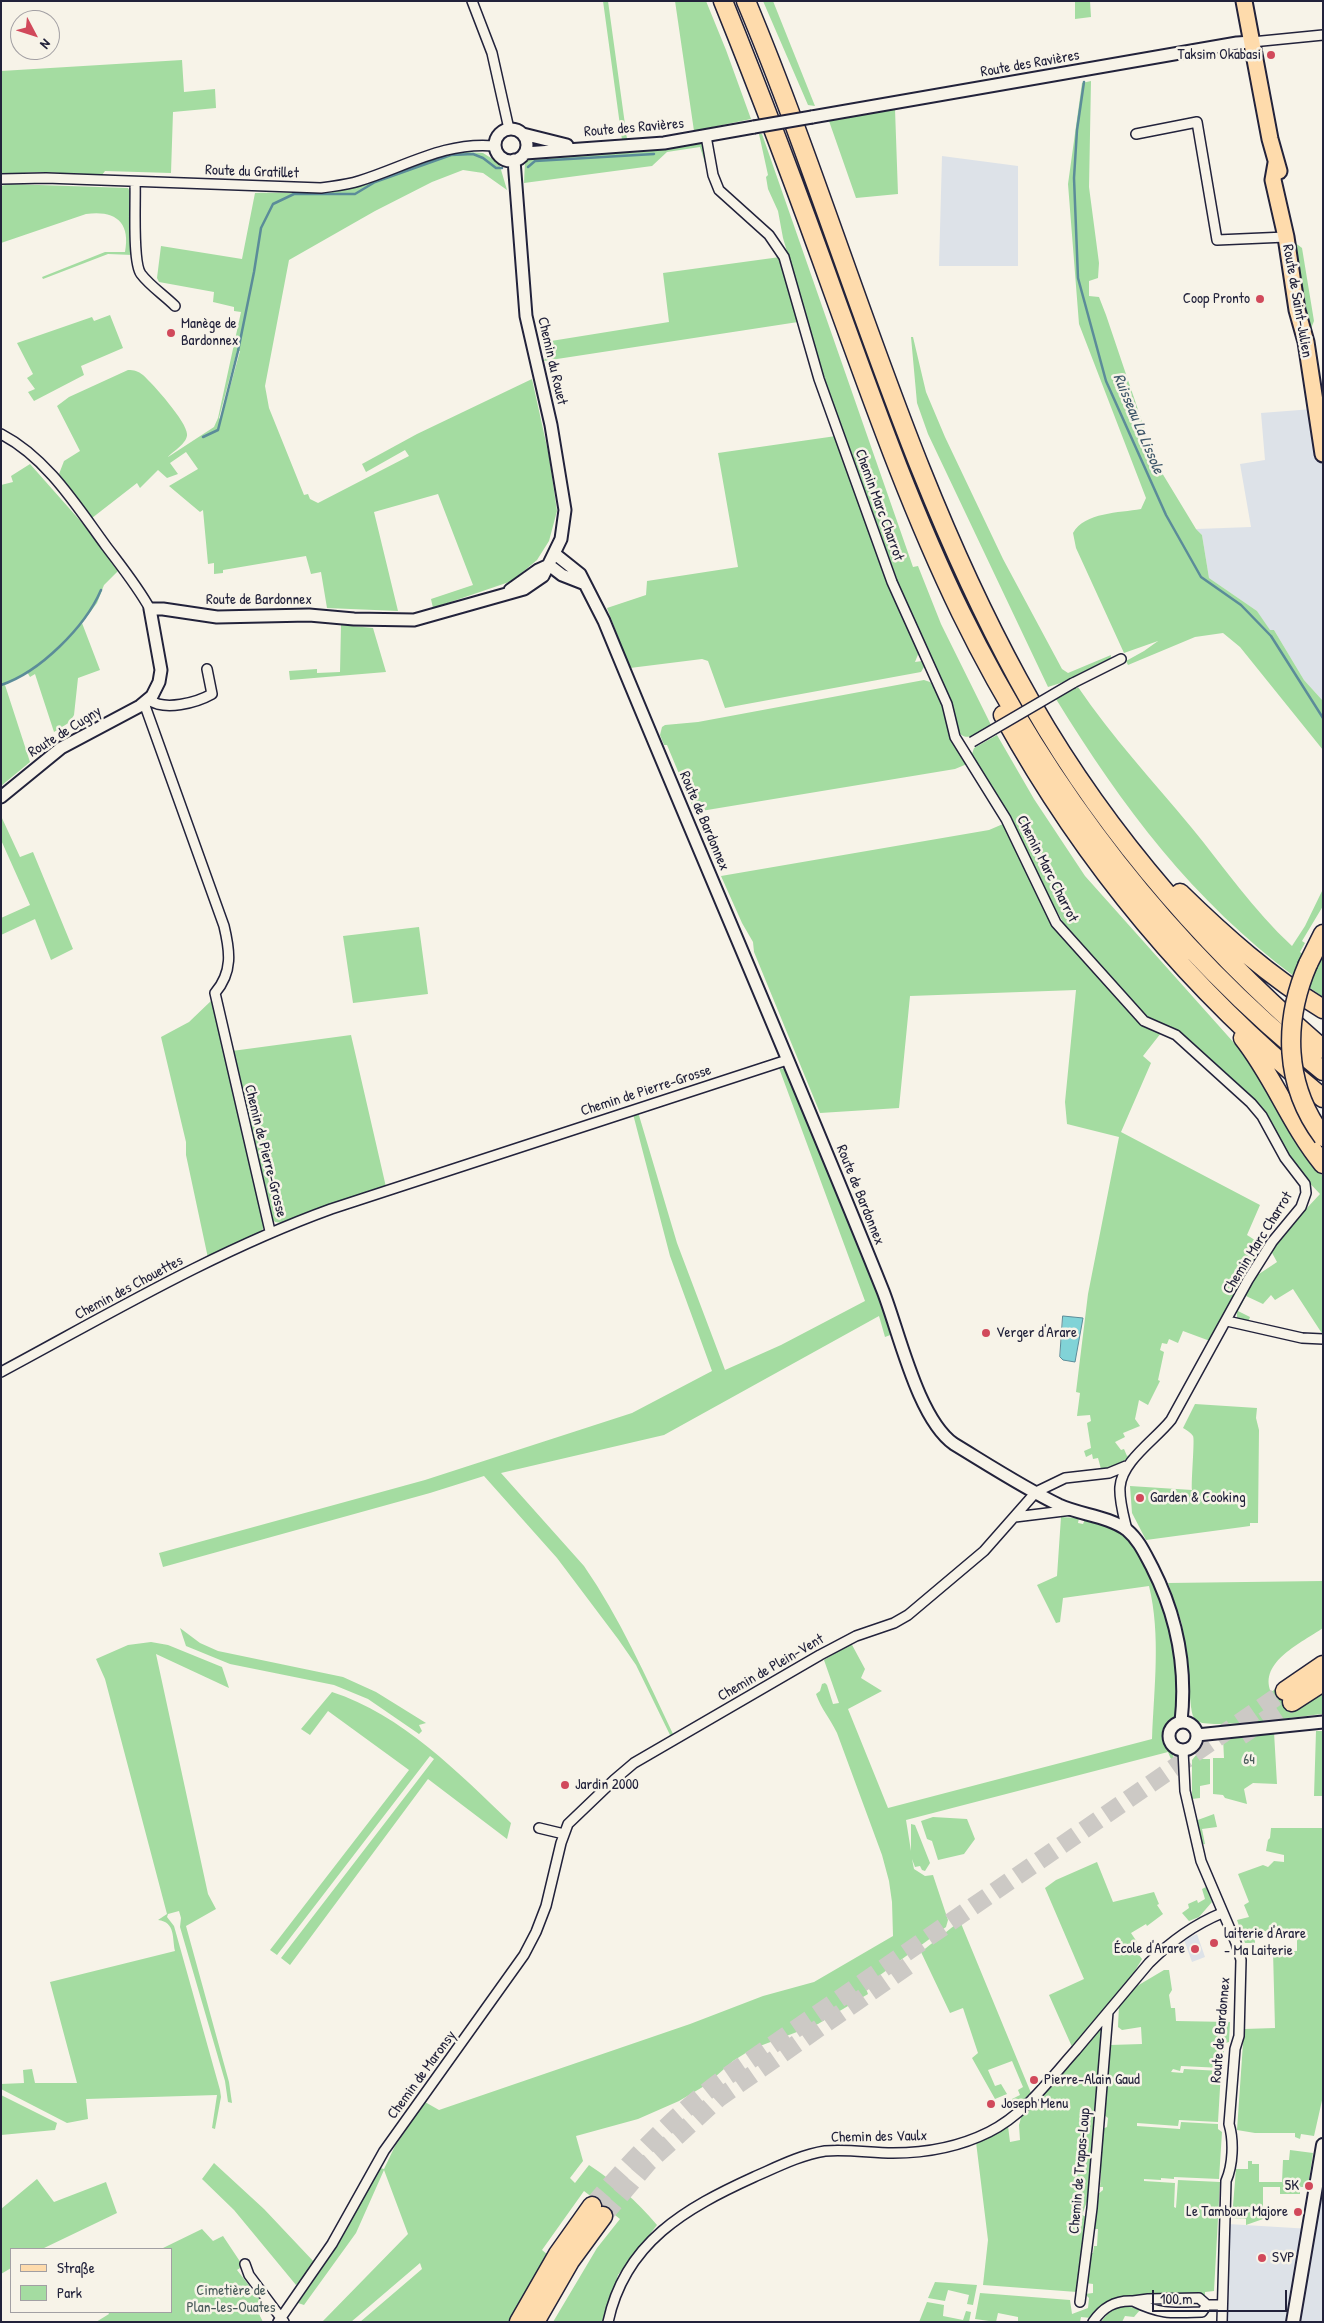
<!DOCTYPE html>
<html>
<head>
<meta charset="utf-8">
<style>
  body { margin:0 }
  #map { position:relative; width:1324px; height:2323px; overflow:hidden; background:#f7f3e8; font-family:"Patrick Hand",sans-serif }
  canvas { display:block }
  .frame { position:absolute; inset:0; border:2px solid #22223b; pointer-events:none }
  .legend { position:absolute; left:10px; top:2248px; width:162px; height:65px; box-sizing:border-box; background:#f7f3e8; border:1px solid #a29fa3; margin:0; padding:6px 9px; list-style:none; font-size:15px; color:#22223b }
  .legend li { display:flex; align-items:center; gap:10px; height:25px }
  .legend b { width:25px; border:1px solid #a29fa3 }
  .north { position:absolute; left:10px; top:10px; width:50px; height:50px; box-sizing:border-box; background:#f7f3e8; border:1px solid #a29fa3; border-radius:50%; rotate:130deg; font-size:14px; font-weight:700; line-height:20px; text-align:center; color:#22223b }
  .north::after { content:''; display:block; margin:auto; width:18px; height:22px; background:#d1495b; clip-path:polygon(50% 0,100% 100%,50% 72%,0 100%) }
  .scale { position:absolute; left:1152px; top:2290px; width:135px; height:22px; box-sizing:border-box; border:2px solid #22223b; border-top:0; padding-left:6px; font-size:15px; line-height:18px; white-space:nowrap; color:#22223b; -webkit-text-stroke:4px #f7f3e8; paint-order:stroke }
</style>
</head>
<body>
<div id="map">
<canvas width="1324" height="2323"></canvas>
<div class="frame"></div>
<ul class="legend">
<li><b style="height:6px;background:#fedbac"></b>Straße</li>
<li><b style="height:14px;background:#a4dca1"></b>Park</li>
</ul>
<div class="north">N</div>
<div class="scale">100 m</div>
</div>
<script>
const context = document.querySelector('canvas').getContext('2d');
context.lineJoin = 'round';
function fill(path, color) { context.fillStyle = color; context.fill(path, 'evenodd'); }
function strokePath(path, color, width, dash) { context.strokeStyle = color; context.lineWidth = width; context.lineCap = dash ? 'butt' : 'round'; context.setLineDash(dash || []); context.stroke(path); }
function label(font, color, halo, rows, align = 'center') {
  context.font = font + ' "Patrick Hand",sans-serif'; context.lineWidth = 5; context.setLineDash([]); context.textBaseline = 'middle'; context.strokeStyle = halo; context.fillStyle = color; for (const [text, x, y, turn = 0] of rows) {
    context.save(); context.translate(x, y); context.rotate((+turn || 0) * Math.PI / 180); context.textAlign = isNaN(turn) ? turn : align; if (halo) context.strokeText(text, 0, 0); context.fillText(text, 0, 0); context.restore();
  }
}
const built = new Path2D(`
  M942,156L1018,166V266H939Z
  M1313,409L1323,464V701L1304,680L1274,630L1270,631L1257,611L1209,578L1202,535L1196,529L1251,527L1240,464L1265,460L1261,413Z
  M1197,1934L1205,1957L1192,1962L1184,1940Z
  M1323,2193V2322H1227L1228,2224L1311,2229Z`);
const green = new Path2D(`
  M603,1H608L627,139L622,140Z
  M675,1H706L726,50L751,119L694,131Z
  M763,1H773L815,106L808,105Z
  M1075,1H1090L1091,17L1075,19Z
  M182,60L184,92L215,89L216,108L173,112L171,173L105,171L102,175L41,172L1,174V71Z
  M1091,81L1089,187L1099,263L1098,278L1089,281V296L1099,297L1106,315L1156,463L1196,529L1202,535L1209,578L1257,611L1270,630H1274L1304,680L1323,701V750L1240,647L1223,633L1195,637L1128,665L1126,661L1144,651L1158,641L1124,653L1076,548L1073,533C1085,512 1119,513 1141,509L1146,498L1079,324L1068,184L1082,83Z
  M895,109L898,194L856,198L829,121Z
  M759,134H762L913,567L918,566L941,624L991,725C981,731 969,743 959,733L951,701L903,596L824,377L783,238L778,211L768,189L766,177L768,175Z
  M703,143L712,185L700,147L667,152L652,166L524,183L525,161L533,156L644,152Z
  M465,152L483,153L499,163L507,190L483,173L463,170L432,182L375,211L289,260L265,386L269,408L304,495L308,494L310,499L318,503L409,456L405,450L366,472L362,464L417,434L532,379L549,456L557,511L549,541L537,560L512,581L433,608L431,599L473,585L438,494L374,512L398,611L327,608L321,572L311,574L306,556L223,570V573L214,574V563L208,564L203,510L200,512L169,486L198,469L186,452L170,463L178,474L167,478L158,470L140,488L137,483L92,518L59,474L64,461L80,451L57,406L69,397L128,370C134,370 138,371 143,375C153,384 187,422 187,434C188,443 172,452 168,457L214,427L218,418L241,312L234,311V307L213,302L214,292L159,282L157,278L161,246L242,259L255,193C287,192 323,196 355,187C392,177 426,155 465,152ZM237,351H240L221,420L219,418Z
  M9,184L128,188L131,193L133,255L108,254L43,279L42,277L105,252H125C131,221 114,210 86,214L1,243V186Z
  M1294,242L1302,248L1314,321L1310,331L1304,309Z
  M780,257L798,322L544,361L551,341L669,322L663,273Z
  M110,315L123,348L81,366L84,375L34,401L28,392L35,389L27,378L33,374L17,343L92,317L94,321Z
  M911,337H913L926,392L945,437L1003,559L1062,669L1068,673L1111,655L1110,662L1067,681L1048,687L928,434L917,403Z
  M836,436L919,652L915,662L922,661L924,667L921,672L725,708L708,661L702,659L630,668L607,608L646,595L647,581L738,567L718,453Z
  M30,464L84,525L118,571L104,585L97,603L82,623L100,670L78,678L74,715L70,722L54,732L35,674L30,677L27,672L5,685L30,762L1,786V485L13,482L11,476Z
  M341,625L373,628L386,672L290,680L289,671L317,669V673L340,672Z
  M924,680L930,682L936,689L947,714L950,737L967,764L955,769L695,812L667,745H664L660,735L662,727L665,725L698,722Z
  M1078,687C1112,737 1153,781 1191,827C1224,867 1253,910 1292,946L1305,926L1323,889V906L1302,941L1305,943L1300,952L1305,956L1295,977C1192,900 1123,808 1056,699Z
  M997,735L1034,799L1085,876L1252,1063L1290,1132L1323,1177V1335L1293,1289L1275,1300L1271,1295L1263,1304L1246,1296L1238,1311L1250,1317L1248,1323L1237,1318V1309L1258,1271L1259,1274L1277,1262L1271,1251L1279,1238L1320,1194L1302,1175L1261,1109L1182,1034L1151,1021L1136,1007L1067,929L1045,891L999,798L972,754L974,748Z
  M1,816L20,857L33,852L73,949L51,960L35,919L1,935V918L30,905L1,840Z
  M1003,824L1046,912L1161,1033L1143,1056L1151,1063L1121,1132L1260,1205L1247,1235L1264,1246L1210,1341L1183,1331L1178,1343L1169,1339L1167,1344L1162,1343L1160,1350L1164,1352L1158,1380L1160,1381L1148,1405L1139,1400L1135,1419L1140,1426L1123,1433L1125,1437L1115,1442L1121,1450L1124,1449L1127,1456L1132,1454C1123,1463 1113,1468 1101,1469L1098,1458L1093,1459L1092,1454L1086,1457L1084,1451L1091,1448L1087,1423L1091,1421L1090,1415L1077,1416L1080,1393L1076,1392L1088,1294L1119,1137L1067,1124L1065,1102L1076,990L910,996L899,1108L820,1113L754,952L753,942L742,923L721,876L989,830Z
  M419,927L428,994L353,1003L343,936Z
  M1323,950V997L1306,985Z
  M213,999L265,1225L261,1232L208,1258L186,1155V1142L161,1037L189,1022Z
  M351,1035L386,1187L282,1223L275,1222L271,1218L232,1051Z
  M779,1068L784,1069L787,1073L893,1334L885,1337L879,1316L664,1435L501,1473L584,1566C620,1618 646,1677 673,1734L670,1735L636,1665L618,1639L557,1558L484,1476L430,1493L163,1567L159,1553L425,1480L632,1413L712,1371L670,1256L633,1114L638,1112L677,1243L725,1370L781,1345L865,1301Z
  M1195,1404L1257,1408L1256,1418L1259,1430L1258,1523H1250V1526L1146,1540L1132,1513L1130,1486L1192,1490C1191,1481 1195,1439 1193,1436C1191,1433 1187,1430 1183,1428Z
  M1061,1517L1079,1518L1078,1523L1083,1524L1085,1519C1101,1524 1121,1530 1133,1543C1138,1548 1141,1556 1144,1562C1167,1605 1184,1658 1177,1707C1176,1717 1168,1725 1166,1735L1178,1770L1175,1769L1168,1752L906,1820L911,1851V1824L915,1825L930,1863L925,1871L922,1870L920,1866L915,1867L912,1859L914,1869L925,1876L933,1875L948,1920L946,1927L865,1986L868,1994L818,2024L752,2049L733,2061L706,2085L679,2101L638,2119L576,2136L583,2161L570,2178L575,2183L589,2165C615,2182 637,2201 657,2225L618,2275L604,2322H553L597,2248L620,2219L584,2191L542,2250L548,2255L510,2322H360L422,2269L420,2263L351,2322H322L408,2234L384,2170L356,2233L304,2305L298,2303L338,2245L380,2168L384,2169L395,2146L425,2102L439,2110L690,2024L763,1996L814,1982L893,1936L892,1902L889,1881L882,1855L837,1733C830,1718 821,1709 816,1694L820,1691L822,1684L825,1683L827,1685L833,1704L839,1703L824,1660L851,1643L865,1669L861,1678L882,1691L848,1709L888,1808L1152,1739C1154,1688 1161,1635 1149,1586L1063,1598L1060,1622L1056,1623L1037,1585L1057,1576Z
  M1323,1581V1628C1303,1642 1258,1662 1271,1692L1280,1686L1323,1691V1714C1302,1716 1210,1730 1197,1721C1192,1717 1192,1712 1191,1707L1182,1624L1168,1583Z
  M180,1628L200,1643L218,1651L343,1677L376,1692L426,1723L419,1725L422,1731L419,1734L368,1699L334,1685L230,1664L186,1646Z
  M151,1642L168,1645L222,1667L229,1688L156,1654L208,1894L216,1909L186,1926L229,2082L232,2103L228,2102L225,2081L180,1927L181,1918L179,1911L168,1914L167,1917L174,1926L220,2090L221,2097L215,2129L212,2128L217,2095L86,2099L88,2119L67,2123L1,2089V2084L24,2083L23,2070L32,2069L35,2083H77L50,1982L175,1951C172,1939 176,1922 158,1920L167,1914L105,1679L96,1659L128,1645Z
  M332,1692C401,1714 459,1773 511,1823L507,1839L428,1779L290,1965L281,1958L434,1759L430,1756L277,1955L270,1950L409,1770L328,1711L310,1735L301,1729Z
  M1316,1731H1323V1796H1314Z
  M1274,1732L1277,1784L1253,1783L1244,1789L1247,1804L1225,1798L1223,1795L1213,1794V1758H1224L1223,1738Z
  M1200,1750L1201,1759H1210V1784L1200,1786V1798L1192,1799V1760Z
  M1214,1814L1217,1827L1202,1829L1205,1844L1200,1845L1195,1821Z
  M933,1817L967,1819L975,1839L964,1854L938,1860L932,1841L927,1839L921,1821Z
  M1271,1828H1323V2096L1314,2136L1301,2134L1300,2139L1295,2137V2133H1255L1237,2130L1244,2029L1275,2028L1273,1951H1297V1935L1255,1930V1943H1245L1237,1920L1249,1917L1244,1905L1249,1902L1238,1874L1263,1865L1268,1867L1274,1861L1284,1862V1855L1266,1851L1268,1840L1270,1838Z
  M1097,1862L1113,1902L1154,1892L1159,1904L1157,1905L1163,1914L1147,1926L1146,1924L1131,1933L1137,1942L1132,1946L1142,1959L1123,1991L1073,2049L1049,1995L1084,1979L1045,1888L1056,1880Z
  M1206,1887L1212,1902L1199,1917L1189,1921L1182,1913L1189,1908L1188,1904L1197,1900L1198,1903L1205,1899L1202,1889Z
  M960,1921L1031,2093L1012,2110L1008,2101L1020,2095L1018,2090L1023,2087L1012,2061L988,2070L995,2086L1001,2084L1007,2094L995,2099L972,2058L978,2053L963,2008L950,2013L921,1952Z
  M1164,1970H1169L1172,1990L1169,1995L1171,2008H1175L1176,2021L1230,2022L1229,2042L1225,2043L1222,2068L1181,2066L1180,2071L1173,2069L1171,2072L1183,2073L1184,2069L1221,2071L1218,2122L1179,2120L1178,2126L1137,2123V2126L1180,2129L1181,2122L1218,2124V2129L1222,2132L1219,2179L1174,2177V2179L1161,2178V2180L1144,2179V2181L1175,2183L1174,2207L1176,2208L1178,2180L1220,2182L1214,2291L1205,2292V2295L1124,2297L1102,2307L1091,2318L1081,2317L1080,2322H1018V2317L998,2313L996,2322L975,2319L980,2293L1070,2300L1072,2314L1088,2308L1089,2298L1085,2294L1093,2293V2284L1086,2283L1090,2253H1093L1094,2246H1097L1098,2229H1093L1097,2195L1103,2190V2187H1100L1101,2173L1099,2171L1102,2129L1107,2127L1108,2118L1103,2114L1110,2045L1142,2044L1141,2027L1122,2030L1118,2027L1119,2005L1137,1986Z
  M1103,2023L1105,2025L1095,2120L1090,2193L1082,2215L1089,2218L1077,2292L983,2285L988,2240L976,2142L1008,2126L1010,2142L1020,2140L1019,2125L1022,2114Z
  M1,2095L57,2123L55,2130L1,2135Z
  M1290,2150L1313,2153L1308,2187H1300V2194H1280V2187H1263V2219L1246,2225V2219L1232,2218L1236,2169H1248V2161H1252V2164H1259V2182H1282L1283,2160H1289Z
  M214,2163L264,2209L315,2263L296,2285L234,2210L202,2179Z
  M37,2179L54,2202L106,2182L117,2213L42,2249H11V2268L1,2274V2209Z
  M202,2229L213,2241L223,2236L243,2266L237,2270L262,2302L258,2312L263,2322H96L109,2314L108,2312H171V2249H161Z
  M935,2282L977,2285L973,2305L967,2304L969,2295L948,2290L945,2301L928,2298Z
  M927,2302L944,2305L943,2316L963,2320L966,2311L971,2312L969,2322H919Z
  M1128,2306L1140,2310L1134,2317L1125,2316L1122,2322H1101C1109,2311 1115,2307 1128,2306Z`);
const water = new Path2D(`
  M1063,1316L1083,1318L1075,1362L1063,1360L1060,1357Z`);
const stream = new Path2D(`
  M1084,82L1077,130L1074,178L1078,278L1106,381L1166,515L1201,577L1241,605L1271,636L1323,718
  M528,167L535,161L654,154
  M203,437L218,430L238,351L254,272L261,228L273,204L294,194H355L375,182L451,155L473,154L483,158L496,168H502
  M1,685C40,672 85,627 101,590`);
const motorwayTunnel = new Path2D(`
  M1241,1736L1292,1702
  M592,2206C632,2159 673,2116 723,2079L1285,1691
  M603,2216L649,2162L719,2098L915,1961`);
const minor = new Path2D(`
  M472,1L492,53L509,129
  M1252,42L1323,35
  M1136,134L1197,122L1217,240L1286,237
  M706,136L713,175L719,190L769,235L784,257L819,379L892,582L947,704L955,737L1006,819L1056,923L1144,1021L1176,1035L1251,1103L1262,1116L1285,1158L1305,1184L1306,1193L1301,1207L1272,1242L1248,1280L1171,1420C1155,1440 1122,1461 1120,1487C1119,1501 1124,1517 1127,1530
  M1,179L46,178L321,188C334,186 347,185 359,181C405,167 445,141 495,146
  M135,182C136,200 132,262 141,274C150,286 164,295 175,306
  M1,434C47,458 76,505 106,546C121,566 138,587 150,609
  M1073,683L1121,659
  M149,700C165,711 196,703 212,694L207,669
  M144,703L224,926C230,951 233,972 215,993L270,1231
  M1227,1321L1302,1338L1323,1339
  M1,1372C109,1314 215,1251 331,1209L787,1060
  M1015,1517L1072,1510
  M1183,1750L1185,1791L1201,1861L1236,1943L1241,1960L1239,2036L1235,2049L1229,2124C1234,2141 1233,2165 1226,2181L1222,2322
  M539,1828L564,1834
  M245,2264L249,2275L284,2322
  M1080,2302L1092,2208L1108,2012
  M1207,2305L1199,2298L1148,2299L1133,2301C1162,2315 1172,2313 1202,2312L1207,2305H1222
  M278,2322L332,2244L384,2151L524,1955L536,1932L546,1906L561,1843L568,1824L614,1780L634,1763L820,1655L856,1636L894,1623L908,1615L984,1551L1036,1492L1065,1478L1109,1473L1126,1466
  M608,2322C625,2242 686,2208 754,2177C777,2167 800,2155 825,2151C848,2149 871,2153 893,2153C926,2153 959,2147 989,2132C1025,2114 1049,2080 1076,2050C1100,2021 1125,1992 1149,1963C1171,1941 1193,1925 1222,1913
  M1093,2322C1103,2307 1115,2300 1133,2301`);
const tertiary = new Path2D(`
  M812,117L1237,43L1252,42
  M495 145a16 16 0 1 1 32 0a16 16 0 1 1-32 0Z
  M523,134L567,145
  M525,153L664,143L754,127
  M555,554L580,574L604,621C696,845 793,1067 883,1291C899,1332 918,1419 954,1444C987,1464 1024,1488 1059,1505C1081,1515 1108,1516 1127,1530C1139,1540 1145,1554 1152,1567C1177,1616 1187,1669 1181,1722
  M549,565L562,575L585,584
  M510,590L538,570L549,565
  M1,797L61,748L140,706L152,696L159,682L161,670L150,609H163L217,617L309,615L354,619L414,620L524,589L543,576L561,539L565,510L551,425L526,316L514,160
  M1169 1736a14 14 0 1 1 28 0a14 14 0 1 1-28 0Z
  M1197,1735L1323,1722`);
const secondary = new Path2D(`
  M1293,2322L1323,2145`);
const primary = new Path2D(`
  M1244,1L1270,139L1279,171
  M1276,163L1273,180L1286,237L1297,310L1306,342L1323,454`);
const motorway = new Path2D(`
  M723,1C763,100 800,199 836,300C874,405 912,512 961,613C1047,789 1170,949 1323,1071
  M746,1C840,226 901,465 1018,679C1095,821 1201,944 1323,1049
  M1003,715C1084,862 1192,992 1323,1098
  M1180,893C1224,936 1270,977 1323,1009
  M1308,964L1323,934
  M1243,1038C1274,1077 1291,1125 1323,1164
  M1285,1691L1323,1665
  M1292,1702L1323,1682
  M519,2322L558,2254L592,2206
  M535,2322L570,2261L603,2216`);
const minorBridge = new Path2D(`
  M972,742L1073,683`);
const tertiaryBridge = new Path2D(`
  M754,127L812,117`);
const motorwayBridge = new Path2D(`
  M1308,964C1283,1022 1284,1085 1323,1137`);
const markers = [
  [1271,55,5,"#d1495b"],
  [1260,299,5,"#d1495b"],
  [171,333,5,"#d1495b"],
  [986,1333,5,"#d1495b"],
  [1140,1498,5,"#d1495b"],
  [565,1785,5,"#d1495b"],
  [1214,1943,5,"#d1495b"],
  [1195,1949,5,"#d1495b"],
  [1034,2080,5,"#d1495b"],
  [991,2104,5,"#d1495b"],
  [1309,2186,5,"#d1495b"],
  [1298,2212,5,"#d1495b"],
  [1262,2258,5,"#d1495b"]
];
const poiNames = [
  ["Taksim Okabasi",1261,55,"right"],
  ["Coop Pronto",1250,299,"right"],
  ["Manège de",181,324],
  ["Bardonnex",181,341],
  ["Verger d'Arare",996,1333],
  ["Garden & Cooking",1150,1498],
  ["Jardin 2000",575,1785],
  ["laiterie d'Arare",1224,1934],
  ["- Ma Laiterie",1224,1951],
  ["École d'Arare",1185,1949,"right"],
  ["Pierre-Alain Gaud",1044,2080],
  ["Joseph Menu",1001,2104],
  ["5K",1299,2186,"right"],
  ["Le Tambour Majore",1288,2212,"right"],
  ["SVP",1272,2258]
];
const streetNames = [
  ["Route des Ravières",1030,64,-10],
  ["Route des Ravières",634,128,-5],
  ["Route du Gratillet",252,172,2],
  ["Route de Saint-Julien",1297,301,80],
  ["Chemin du Rouet",552,361,77],
  ["Chemin Marc Charrot",879,505,70],
  ["Route de Bardonnex",259,600],
  ["Route de Cugny",65,732,-32],
  ["Route de Bardonnex",704,821,67],
  ["Chemin Marc Charrot",1047,869,63],
  ["Chemin de Pierre-Grosse",646,1091,-18],
  ["Chemin de Pierre-Grosse",265,1151,76],
  ["Route de Bardonnex",860,1195,68],
  ["Chemin Marc Charrot",1258,1243,-58],
  ["Chemin des Chouettes",129,1288,-28],
  ["Chemin de Plein-Vent",771,1668,-30],
  ["Route de Bardonnex",1221,2030,-85],
  ["Chemin de Maronsy",422,2075,-54],
  ["Chemin des Vaulx",879,2137,-1],
  ["Chemin de Trapas-Loup",1080,2171,-85]
];
const parkNames = [
  ["64",1249,1760],
  ["Cimetière de",231,2291],
  ["Plan-les-Ouates",231,2308]
];
const waterNames = [
  ["Ruisseau La Lissole",1138,424,67]
];
fill(built, '#dde2e8');
fill(green, '#a4dca1');
fill(water, '#81d3d7');
strokePath(water, '#5b8c99', 1);
strokePath(stream, '#5b8c99', 2.5);
strokePath(motorwayTunnel, '#ccc9c5', 18, [18, 9]);
strokePath(minor, '#22223b', 12);
strokePath(tertiary, '#22223b', 15);
strokePath(secondary, '#22223b', 16);
strokePath(primary, '#22223b', 19);
strokePath(motorway, '#22223b', 21);
strokePath(minor, '#f7f3e8', 9);
strokePath(tertiary, '#f7f3e8', 11);
strokePath(secondary, '#f7f3e8', 12);
strokePath(primary, '#fedbac', 15);
strokePath(motorway, '#fedbac', 18);
strokePath(minorBridge, '#22223b', 12, []);
strokePath(tertiaryBridge, '#22223b', 15, []);
strokePath(motorwayBridge, '#22223b', 21, []);
strokePath(minorBridge, '#f7f3e8', 9);
strokePath(tertiaryBridge, '#f7f3e8', 11);
strokePath(motorwayBridge, '#fedbac', 18);
for (const [x, y, r, color] of markers) { const dot = new Path2D(); dot.arc(x, y, r, 0, 2 * Math.PI); context.fillStyle = color; context.fill(dot); strokePath(dot, '#f7f3e8', 2); }
label('15px', '#22223b', '#f7f3e8', poiNames, 'left');
label('15px', '#22223b', '#f7f3e8', streetNames);
label('15px', '#495a5a', '#f7f3e8', parkNames);
label('italic 16px', '#3e576a', '#f7f3e8', waterNames);
</script>
</body>
</html>
